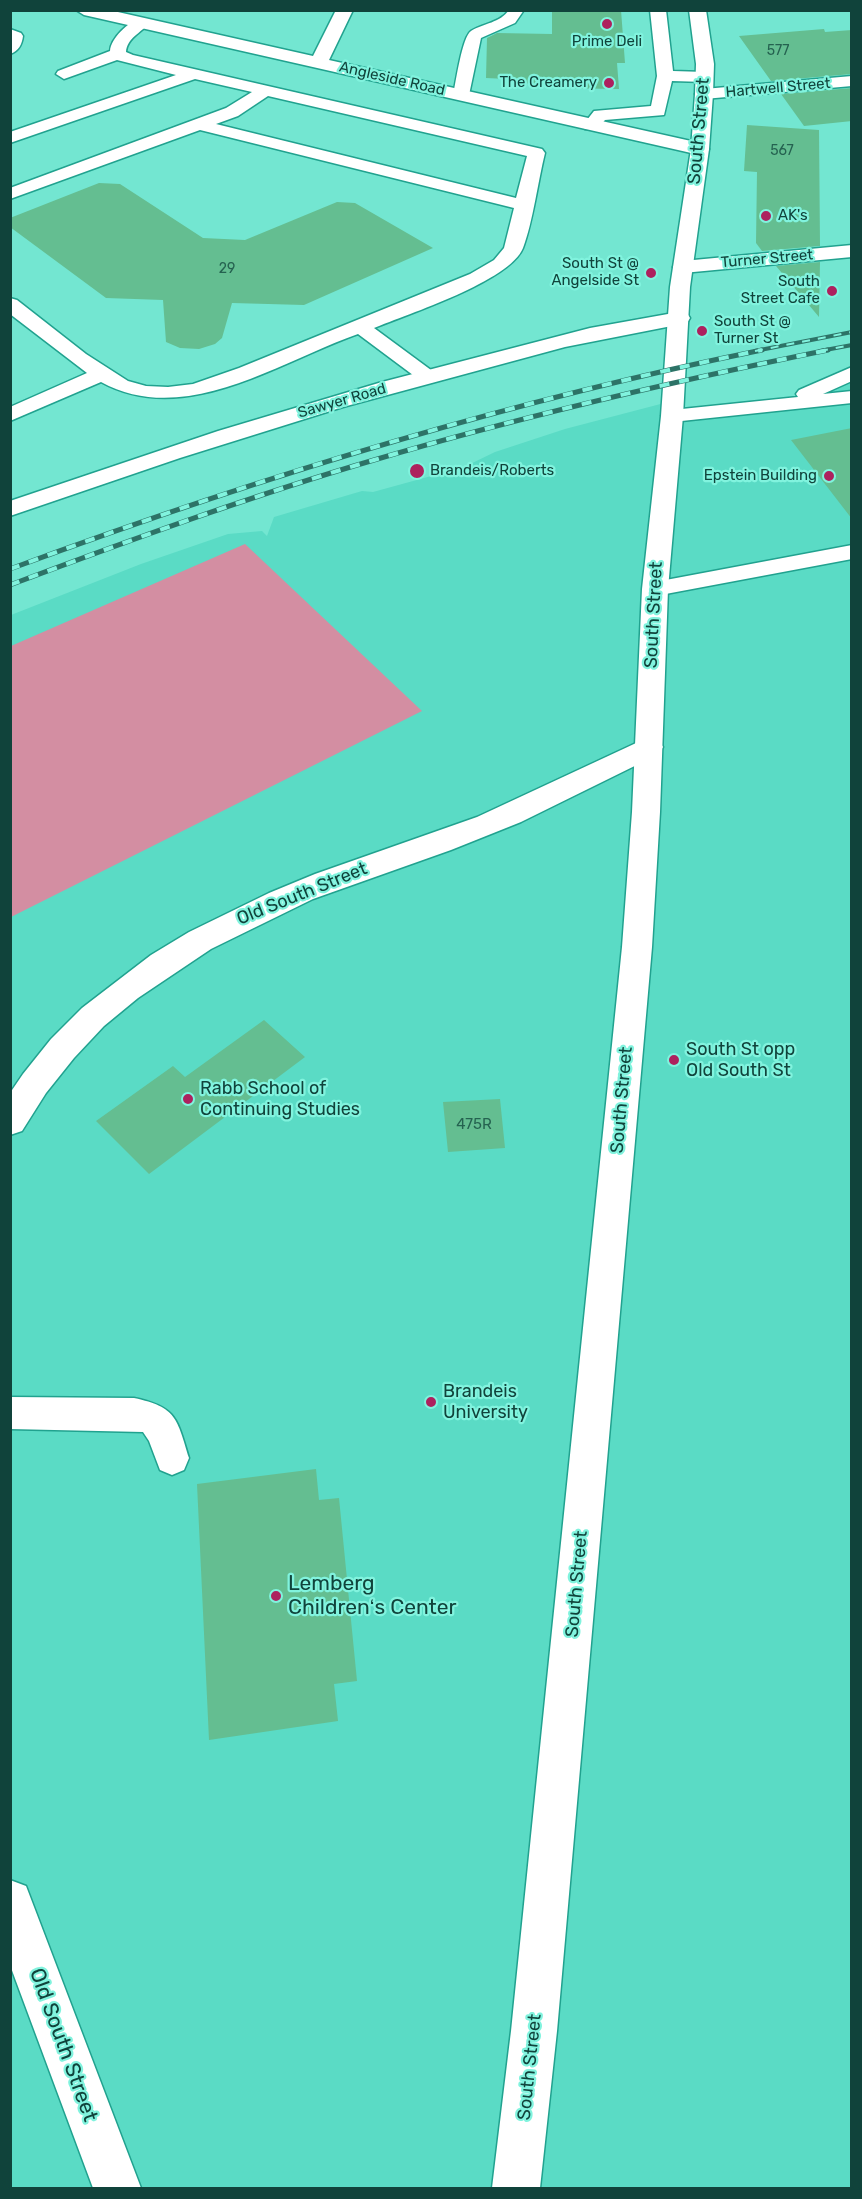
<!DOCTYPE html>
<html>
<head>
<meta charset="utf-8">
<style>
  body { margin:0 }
  #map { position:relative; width:862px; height:2199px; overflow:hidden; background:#73e6d1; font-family:Rubik,sans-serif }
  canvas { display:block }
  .frame { position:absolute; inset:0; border:12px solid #10433b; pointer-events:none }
</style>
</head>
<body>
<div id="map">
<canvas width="862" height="2199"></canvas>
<div class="frame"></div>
</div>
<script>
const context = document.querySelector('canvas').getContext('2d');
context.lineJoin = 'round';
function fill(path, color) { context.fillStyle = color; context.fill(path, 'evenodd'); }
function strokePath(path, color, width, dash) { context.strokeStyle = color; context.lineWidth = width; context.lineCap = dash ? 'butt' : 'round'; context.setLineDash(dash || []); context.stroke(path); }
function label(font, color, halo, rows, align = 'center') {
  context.font = font + ' Rubik,sans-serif'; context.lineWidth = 4.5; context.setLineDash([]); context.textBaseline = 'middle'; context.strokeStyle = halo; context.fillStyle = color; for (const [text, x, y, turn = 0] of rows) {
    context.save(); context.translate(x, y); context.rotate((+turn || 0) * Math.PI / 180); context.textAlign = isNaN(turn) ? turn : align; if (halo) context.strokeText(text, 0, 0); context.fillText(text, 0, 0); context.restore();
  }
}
const built = new Path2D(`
  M851,373V2188H11V615L141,564L228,534L262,531L267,536L274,517L362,491L373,492L464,467L495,452L565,429L672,401V416L766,407L802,395Z`);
const green = new Path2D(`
  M245,544L422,711L11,917V646Z`);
const building = new Path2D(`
  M552,10H621L625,63H617L619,89L554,88V84L507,83V79L486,78L487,38L497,33L552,34Z
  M824,29L825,32L852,30V74L771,81L739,36Z
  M852,88V121L804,126L781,94Z
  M747,125L819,130L820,246L762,251L756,243L757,172L744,171Z
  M99,183L120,184L203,238L245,240L337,202L355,203L433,248L304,305L232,303L222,338L215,344L199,349L180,348L166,342L163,300L106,298L10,227V218Z
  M820,262L819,317L776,266Z
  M852,428V519L791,440Z
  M264,1020L305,1057L149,1174L96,1121L173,1066L185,1077Z
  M500,1099L505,1148L448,1152L443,1102Z
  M316,1469L319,1500L339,1498L357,1681L334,1684L338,1721L209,1740L197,1484Z`);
const lane = new Path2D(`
  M509,10H524L515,23L481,38L469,95L467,98H455L453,95C456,82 462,37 471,31C484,23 500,23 509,10Z
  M650,10H666L673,71L705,72L713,77L705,82L672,81L664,115L605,120L597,129H585L583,125L594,111L651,106L657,76Z
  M141,18L149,23C141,33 127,38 126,52L133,55L542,149L545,153C538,181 533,222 523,248C510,281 408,314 374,328L435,373L438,377L435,381H421L358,334C278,362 185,428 101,382L10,421V407L87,373L10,314V298L17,300L86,354L128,381L146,386L168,387L193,384L239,368L470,274L494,260L504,248L514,208L200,130L10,199V188L226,108L252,92L195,79L10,143V132L176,75L117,60L64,79L56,74L58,71L110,51C111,38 128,22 141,18ZM268,96L527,156L516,198L216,124L238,116Z
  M10,29L21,33L23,36C22,44 19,51 10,54Z
  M852,367V381L823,394L852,391V403L672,422L665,420L662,416L665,412L672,410L798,397L796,394L799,390Z
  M852,545V559L655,596L647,594L643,589L647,584L655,582Z
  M10,1397L134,1398C177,1407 177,1419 189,1458L184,1470L172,1475L160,1470L149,1441L143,1432L10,1429Z`);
const street = new Path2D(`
  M76,10H109L313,56L336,10H353L329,60L700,143L707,145L709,149L707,153L700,155L84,15Z
  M852,76V86L704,99L698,98L695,94L698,90L704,89Z
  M852,245V257L683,273L676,271L673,267L676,263L683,261Z
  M679,312L687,313L690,318L687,323L565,347L343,407L180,458L10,516V501L218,431L382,382L590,328Z
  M649,737L659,740L663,747L659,754L521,822L451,850L313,899L211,949L138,998L104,1026L74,1058L46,1093L22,1131L10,1135V1093L23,1074L51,1039L82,1008L151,955L189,932L269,893L315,874L477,817Z
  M10,1880L26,1886L141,2188H93L10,1965Z`);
const secondary = new Path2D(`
  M689,10H706L714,64L713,94L709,149L690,287L683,416L668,589L660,812L652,947L557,2031L540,2188H492L511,2031L622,947L632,812L642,589L661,416L670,287L691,149L695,94L696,64Z`);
const railFar1 = new Path2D(`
  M755,351L852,332
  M820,351L852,345`);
const rail = new Path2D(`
  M10,569C256,478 505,402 762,350
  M10,585C130,540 251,496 374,460C523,416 675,381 828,350`);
const markers = [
  [607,24,6,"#ad215e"],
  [609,83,6,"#ad215e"],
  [766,216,6,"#ad215e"],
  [651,273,6,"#ad215e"],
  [832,291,6,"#ad215e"],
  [702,331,6,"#ad215e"],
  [417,471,8,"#ad215e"],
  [829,476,6,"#ad215e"],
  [674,1060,6,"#ad215e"],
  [188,1099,6,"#ad215e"],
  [431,1402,6,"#ad215e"],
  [276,1596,6,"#ad215e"]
];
const farNumbernames = [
  ["577",778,51],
  ["567",782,151],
  ["29",227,269]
];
const farPoinames = [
  ["Prime Deli",607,42,"center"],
  ["The Creamery",597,83],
  ["AK's",778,216,"left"],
  ["South St @",639,264],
  ["Angelside St",639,281],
  ["South",820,282],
  ["Street Cafe",820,299],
  ["South St @",714,322,"left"],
  ["Turner St",714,339,"left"],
  ["Brandeis/Roberts",430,471,"left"],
  ["Epstein Building",817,476]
];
const farStreetnames = [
  ["Angleside Road",392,79,13],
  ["Hartwell Street",778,88,-5],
  ["Turner Street",767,259,-5],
  ["Sawyer Road",342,401,-16]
];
const numberNames = [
  ["475R",474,1125]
];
const streetNames = [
  ["South Street",699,131,-85],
  ["South Street",654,615,-87],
  ["Old South Street",302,894,-22],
  ["South Street",622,1100,-85],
  ["South Street",577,1584,-85],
  ["South Street",530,2067,-84]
];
const poiNames = [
  ["South St opp",686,1050],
  ["Old South St",686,1071],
  ["Rabb School of",200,1089],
  ["Continuing Studies",200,1110],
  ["Brandeis",443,1392],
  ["University",443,1413]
];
const nearPoinames = [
  ["Lemberg",288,1584],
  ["Childrenʻs Center",288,1608]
];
const nearStreetnames = [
  ["Old South Street",63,2045,70]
];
fill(built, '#5adbc5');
fill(green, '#d38ea2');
fill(building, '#64be91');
strokePath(lane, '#21a28f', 3);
strokePath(street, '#21a28f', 3);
strokePath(secondary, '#21a28f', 3);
fill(lane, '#fff');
fill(street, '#fff');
fill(secondary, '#fff');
strokePath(railFar1, '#2d7367', 4);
strokePath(rail, '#2d7367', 5);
strokePath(railFar1, '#81f3de', 2, [8]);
strokePath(rail, '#81f3de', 4, [10]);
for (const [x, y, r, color] of markers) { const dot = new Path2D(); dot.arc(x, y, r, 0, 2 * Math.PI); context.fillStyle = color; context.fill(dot); strokePath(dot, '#81f3de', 2); }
label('14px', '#256250', null, farNumbernames);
label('15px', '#10433b', '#81f3de', farPoinames, 'right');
label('15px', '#10433b', '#81f3de', farStreetnames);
label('15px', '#256250', null, numberNames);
label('18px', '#10433b', '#81f3de', streetNames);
label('18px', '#10433b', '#81f3de', poiNames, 'left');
label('21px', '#10433b', '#81f3de', nearPoinames, 'left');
label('21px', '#10433b', '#81f3de', nearStreetnames);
</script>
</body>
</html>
